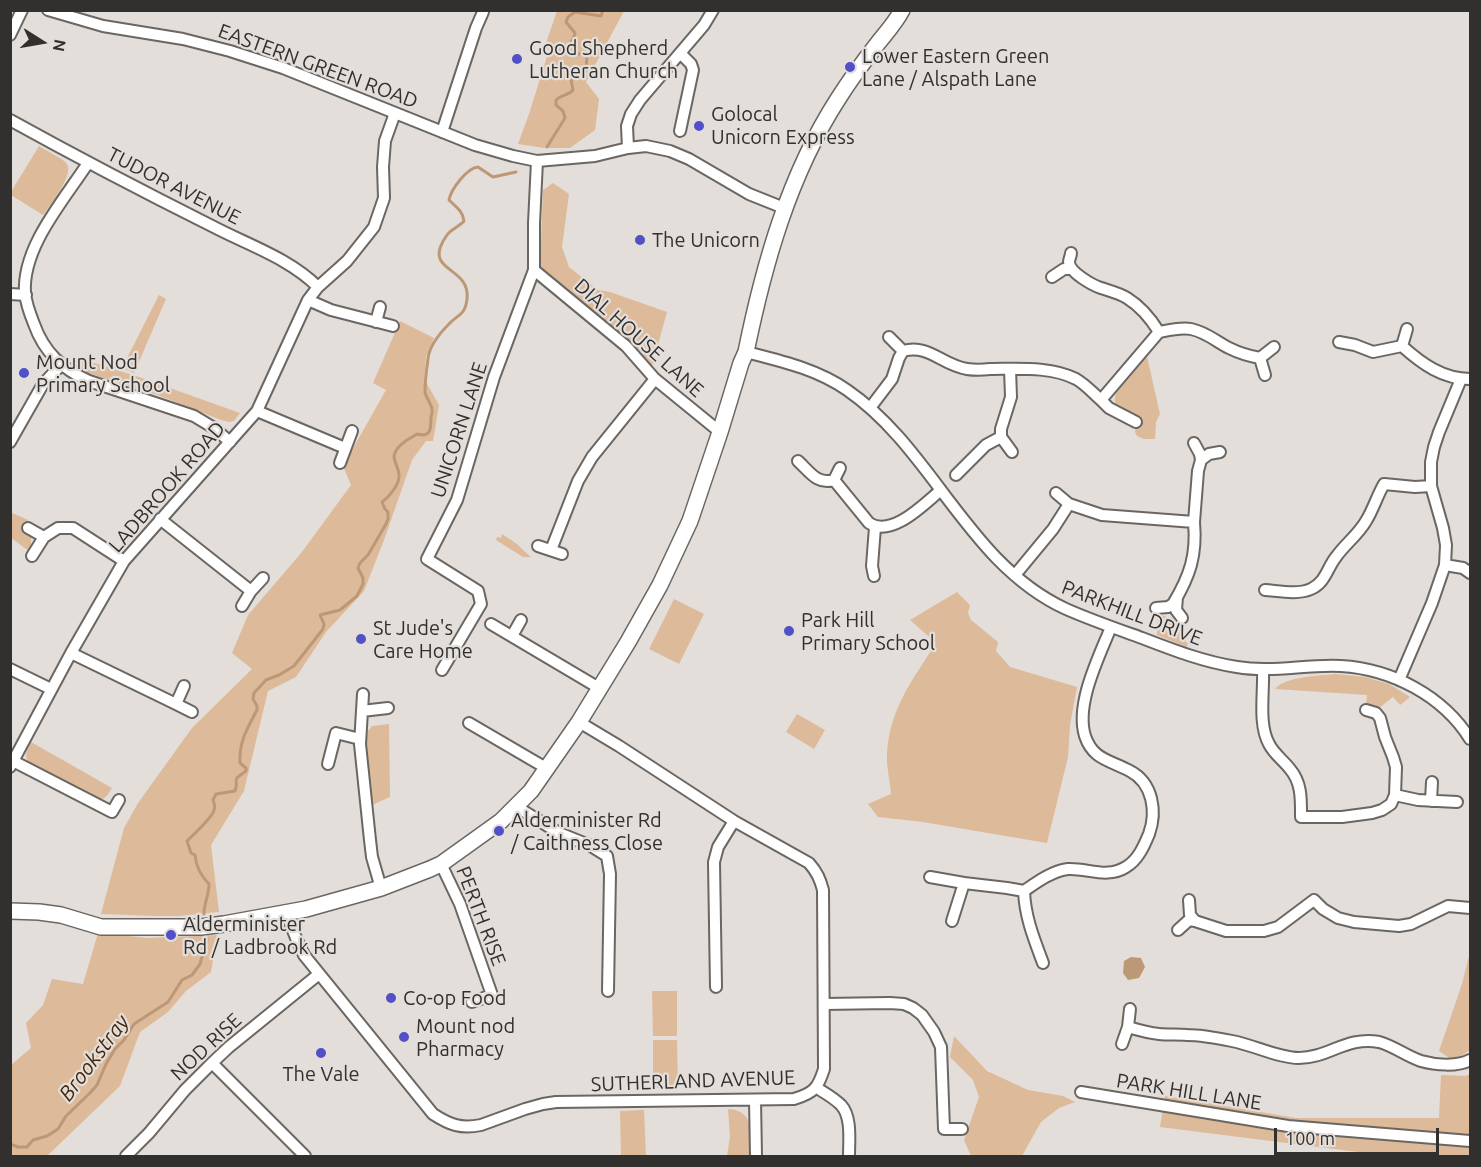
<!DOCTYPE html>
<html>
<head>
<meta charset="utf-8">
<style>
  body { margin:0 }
  #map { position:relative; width:1481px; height:1167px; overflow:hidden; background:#e3deda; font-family:Ubuntu,sans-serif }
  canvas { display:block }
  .frame { position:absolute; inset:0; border:12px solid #32302e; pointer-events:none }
  .north { position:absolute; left:12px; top:12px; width:60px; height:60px; -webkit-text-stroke:4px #e3deda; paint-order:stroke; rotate:101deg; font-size:16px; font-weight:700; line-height:24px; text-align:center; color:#32302e }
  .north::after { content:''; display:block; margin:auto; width:21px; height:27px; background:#32302e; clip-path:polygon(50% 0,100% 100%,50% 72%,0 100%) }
  .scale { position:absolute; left:1274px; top:1128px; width:165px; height:27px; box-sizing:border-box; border:3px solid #32302e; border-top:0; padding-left:8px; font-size:18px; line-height:21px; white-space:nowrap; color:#32302e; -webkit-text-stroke:4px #e3deda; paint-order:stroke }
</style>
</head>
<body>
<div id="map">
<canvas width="1481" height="1167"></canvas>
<div class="frame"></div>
<div class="north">N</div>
<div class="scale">100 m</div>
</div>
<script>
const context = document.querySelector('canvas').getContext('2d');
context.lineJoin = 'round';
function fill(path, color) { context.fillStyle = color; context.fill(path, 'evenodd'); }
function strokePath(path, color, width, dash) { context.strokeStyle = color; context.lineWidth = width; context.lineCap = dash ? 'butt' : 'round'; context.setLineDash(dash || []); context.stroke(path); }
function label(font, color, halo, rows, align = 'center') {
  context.font = font + ' Ubuntu,sans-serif'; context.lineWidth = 4.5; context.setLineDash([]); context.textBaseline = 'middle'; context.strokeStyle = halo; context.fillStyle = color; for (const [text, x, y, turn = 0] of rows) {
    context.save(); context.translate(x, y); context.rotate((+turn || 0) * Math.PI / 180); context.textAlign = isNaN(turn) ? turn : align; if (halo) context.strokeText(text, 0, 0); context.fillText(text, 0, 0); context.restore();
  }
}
const green = new Path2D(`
  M557,11H624L586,82L599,99L595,130L570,148H544L518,144L529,114L549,50L545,46Z
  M39,146C46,151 63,158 67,164C74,175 50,205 43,215L11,195V192Z
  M553,183L569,194L562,247L569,267L598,290L610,292L667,312L652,366L618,335L545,275L540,264L543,190Z
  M159,295L166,299L134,373L122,368Z
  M400,321L434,338L426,357L424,383L427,384L439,405L433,441H426L412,460L384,540L364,591L326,632L296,677L268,691L244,791L211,845L219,912L179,916H156L101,914L124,828L138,803L192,728L252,669L232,653L248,615L302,552L351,485L343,466L386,390L373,383Z
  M1146,352L1160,414L1156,422L1155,439H1144L1137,436L1135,432L1137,417L1115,403C1114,383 1134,366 1146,352Z
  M79,358L139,377L240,413L234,421L229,422L221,420L160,396L85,372L77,367L76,362Z
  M10,512L28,520L23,530L31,536V544L29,551L11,538Z
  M502,534L517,544L524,551L531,557H523L496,540L497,537L501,538Z
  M957,592L970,605L968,613L971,620L998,642L996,651L1010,667L1077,687L1070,725L1068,757L1047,843L923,822L878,817L868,804L891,794C890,784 888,773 887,762C886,713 912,681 936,643L910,620Z
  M674,599L704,614L679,664L649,649Z
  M1158,614L1173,619L1176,626L1184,630L1186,642L1188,644L1186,647L1157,635Z
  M1336,674L1365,677L1389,684L1410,697L1400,705L1393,697L1379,708L1366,704L1367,695L1275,689C1286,676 1319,676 1336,674Z
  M797,714L825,730L814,749L786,732Z
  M389,724L390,797L370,806L365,735L372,726Z
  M31,742L112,788C106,798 104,801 92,799L30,764C23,756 27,751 31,742Z
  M98,933L148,938L217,935L211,972L186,991L168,1012L140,1032L120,1086L47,1156H11V1065L31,1048L26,1023L43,1005L52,979L83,984Z
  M1470,952V1050L1461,1056L1449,1058L1439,1051L1462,984Z
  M652,991H677V1036H653Z
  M954,1036L987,1071L1028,1090L1063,1096L1075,1102L1059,1108L1041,1122L1022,1156H971L964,1140L979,1097L973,1080L950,1057Z
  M653,1040H677L678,1088H653Z
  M1470,1074V1156H1390L1160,1127L1165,1096L1296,1118H1439L1441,1075L1465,1076Z
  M728,1109C756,1110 750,1136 751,1156H727L730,1136Z
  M644,1110L646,1156H621L620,1111Z`);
const water = new Path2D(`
  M1131,957L1141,958L1145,967L1139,978L1128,980L1123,973L1124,961Z`);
const stream = new Path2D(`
  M547,147L565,118L563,111L556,105V100C561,95 569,95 573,90L571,80L583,74L586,70L587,56C581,52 578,54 571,56L566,51L574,37L575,33L566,22L568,17L575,12L601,16L603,10
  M204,914C204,902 209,896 209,884C201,876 196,867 195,855L191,853L187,841C193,835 213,817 214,810C216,806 214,804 213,800L216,794L235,791C240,777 229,783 246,771V768L240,763C239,741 247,729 257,710V706L253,699L254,693L266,680L279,675L294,666L323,629L324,624L320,615L340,610L357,596L363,584V578L358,568L360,563L368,555L386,524L388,519V512L385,509L382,502C389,497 400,484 399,475C399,469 394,462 394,456C396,445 409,439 417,434C431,438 431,428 431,418C431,415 433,412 432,409C431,403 426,398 425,392C425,385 427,366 428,359C429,347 440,333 449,324C458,314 465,316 467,299C471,265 420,273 447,235C451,229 459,227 464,221C463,211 456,207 449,200C451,189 467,168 478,167L493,177L516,172
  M10,1144L18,1147H27L33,1140L47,1136L58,1129L66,1116L90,1093L97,1085L106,1064L115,1049L124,1040L134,1024L168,1002L182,980L192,975L200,964L207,939`);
const street = new Path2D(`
  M48,10L103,26L183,39L230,51L283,68L475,145L513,156L537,161L595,156L628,148L646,146L670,151L689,159L749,194L784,208
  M10,35L22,10
  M10,120C77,157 144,192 212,226C248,245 289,258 318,287
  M680,131L693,70L691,64L681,54
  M442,132L476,28L483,12
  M628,148L627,126L631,114L640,100L704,25L713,10
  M88,163C64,200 22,247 25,293C26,303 30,314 34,324C44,352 62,369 89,381L194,416L214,428L230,442
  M534,270L626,346L655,379L720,432
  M1052,277L1064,269H1071
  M10,294L26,295
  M308,300L331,310L393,326
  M376,322L380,307
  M1159,332C1169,330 1181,327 1191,329C1206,332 1217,342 1229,348C1239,353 1249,356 1260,358L1274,347
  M889,337L903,351
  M1339,342L1355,345L1373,352L1402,346
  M1402,346C1422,364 1443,379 1470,379
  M1402,346L1407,329
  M746,352C781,361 817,369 847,390C933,449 968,564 1066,609C1091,620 1117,629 1142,638C1173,650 1204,662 1237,667C1272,673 1306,664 1341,666C1392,669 1443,696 1470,739
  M1260,358L1265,375
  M1010,369L1011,397L1001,429V437L1012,452
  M1101,400L1109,408L1136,422
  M870,408L892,379L899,358L903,351C930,344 941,365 967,369C974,370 982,370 990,369C1017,369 1051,366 1076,379C1085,384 1093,393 1101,400L1159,332C1151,319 1140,306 1127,298C1119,293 1110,291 1101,288C1092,285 1069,272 1069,262C1069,259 1071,256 1071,253
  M257,411L345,448
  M10,442L43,384L61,365
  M1201,460L1209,454L1220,452
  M798,461C810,472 817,485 834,480L869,523C892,538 924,504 941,490
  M340,463L352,431
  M956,475L986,445L1001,437
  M834,480L840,468
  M1056,493L1069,504
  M160,519L251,591
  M28,528L44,537
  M538,546L562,554
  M551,550L578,481L592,457L655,379
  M32,556L44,537L58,528H73L124,561
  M1445,565L1463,568L1470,573
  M1015,575L1053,529L1069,504L1102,515L1194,522L1198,471L1201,460L1200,454L1194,443
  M874,576L872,566L875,527
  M1265,590C1279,591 1298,595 1311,589C1326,582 1327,568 1336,557C1345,544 1358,535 1366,521C1373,510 1377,496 1384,484L1415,487L1431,486
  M1177,597L1176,610L1182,618
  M242,606L251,591L263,578
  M1156,608L1168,607L1173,604C1190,576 1197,555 1194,522
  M491,624L599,688
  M512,636L521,620
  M71,653L176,704L184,686
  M10,669L51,689
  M442,670L481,604L478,591L427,559L457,500L494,377L534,270V223L537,161
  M1263,670C1264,693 1258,724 1269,744C1274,754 1283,760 1290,769C1302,783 1301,800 1301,817H1342L1372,813L1382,810L1391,804L1395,795L1396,767L1393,757L1385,737L1380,718L1376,713L1366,710
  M1399,680L1432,603L1445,565L1446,545L1443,528L1431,486V462L1434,447L1439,432L1461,379
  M363,694L360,744L370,840L372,857L381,888
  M176,704L192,712
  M362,711L388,708
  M469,723L546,768
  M13,761L112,812L119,800
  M328,764L336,733L360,739
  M10,767L71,653L124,561L257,411L308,300L318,287L347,261L374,227L384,198L383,167L385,141L395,113
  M1395,795L1418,800L1457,802
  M1431,801L1432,782
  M517,807L559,833L591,846L607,856L610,874L608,991
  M441,864L460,904L492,995L472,1002
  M930,877L964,883
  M1189,900L1190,915L1195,921
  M286,913L296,938L304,955L433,1114C450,1125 461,1129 481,1125L525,1109L543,1104L556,1102L794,1099C814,1093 818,1088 824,1069L823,890C820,879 817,872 809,863L734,821L619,746L579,722
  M952,921L964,883L1007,888L1024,891
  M1178,930L1189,920L1195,921L1226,931H1264L1278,927L1314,900L1323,909L1338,918L1354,922L1399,926L1411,924L1448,906L1470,908
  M1043,963C1034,939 1025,917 1024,891C1037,882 1052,871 1068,869C1088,868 1107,879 1126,867C1138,860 1144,846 1149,834C1157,812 1153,783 1130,771C1110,760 1093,760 1085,736C1075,704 1099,657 1111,627
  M716,987L714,862L718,847L734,821
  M824,1004L890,1003L904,1004L913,1008L922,1015L934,1032L941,1047L944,1129H962
  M1128,1027C1138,1030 1149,1033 1159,1034C1168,1035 1178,1034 1187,1035C1202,1035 1217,1038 1232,1041C1253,1045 1279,1058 1299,1058C1328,1058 1347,1036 1379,1042C1394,1046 1406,1056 1421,1061C1435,1065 1457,1067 1470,1060
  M1122,1044L1128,1027L1130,1009
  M212,1063L305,1156
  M817,1088C825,1093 834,1098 841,1105C852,1117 849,1140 849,1156
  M1081,1092L1288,1126L1470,1141
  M755,1100L756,1156
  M126,1156L149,1133L185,1090L212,1063L229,1047L319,974`);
const secondary = new Path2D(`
  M10,911L39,912L61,915L101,927H201L224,924L306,909L381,888L430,869L441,864L501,821L531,791L579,722L628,642L660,585L690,521L720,432L741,363L746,352C764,264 789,175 838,99C850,80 864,61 878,43C886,33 896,22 902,10`);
const markers = [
  [517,59,6,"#5250c7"],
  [850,67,6,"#5250c7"],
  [699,126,6,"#5250c7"],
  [640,240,6,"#5250c7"],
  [24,373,6,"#5250c7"],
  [789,631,6,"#5250c7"],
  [361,639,6,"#5250c7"],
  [499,831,6,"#5250c7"],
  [171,935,6,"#5250c7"],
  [391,998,6,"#5250c7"],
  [404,1037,6,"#5250c7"],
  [321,1053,6,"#5250c7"]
];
const poiNames = [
  ["Good Shepherd",529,48],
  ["Lutheran Church",529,71],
  ["Lower Eastern Green",862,56],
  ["Lane / Alspath Lane",862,79],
  ["Golocal",711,114],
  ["Unicorn Express",711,137],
  ["The Unicorn",652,240],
  ["Mount Nod",36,362],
  ["Primary School",36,385],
  ["Park Hill",801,620],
  ["Primary School",801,643],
  ["St Jude's",373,628],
  ["Care Home",373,651],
  ["Alderminister Rd",511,820],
  ["/ Caithness Close",511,843],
  ["Alderminister",183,924],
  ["Rd / Ladbrook Rd",183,947],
  ["Co-op Food",403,998],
  ["Mount nod",416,1026],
  ["Pharmacy",416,1049],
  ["The Vale",321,1074,"center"]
];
const streetNames = [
  ["EASTERN GREEN ROAD",318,66,20],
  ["TUDOR AVENUE",174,186,27],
  ["DIAL HOUSE LANE",639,338,42],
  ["UNICORN LANE",459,430,-72],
  ["LADBROOK ROAD",167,487,-49],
  ["PARKHILL DRIVE",1132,613,21],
  ["PERTH RISE",481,916,69],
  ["NOD RISE",206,1047,-43],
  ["SUTHERLAND AVENUE",693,1081,-2],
  ["PARK HILL LANE",1189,1092,9]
];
const waterNames = [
  ["Brookstray",94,1058,-53]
];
fill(green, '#ddba99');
fill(water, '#bd9876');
strokePath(stream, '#bd9876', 3);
strokePath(street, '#6a6662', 14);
strokePath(secondary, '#6a6662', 18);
strokePath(street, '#fff', 10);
strokePath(secondary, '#fff', 15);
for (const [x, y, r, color] of markers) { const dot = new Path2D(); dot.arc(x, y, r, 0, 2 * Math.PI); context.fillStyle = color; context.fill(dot); strokePath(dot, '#e3deda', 2); }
label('20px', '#32302e', '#e3deda', poiNames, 'left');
label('20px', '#32302e', '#e3deda', streetNames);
label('italic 21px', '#43280c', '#e3deda', waterNames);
</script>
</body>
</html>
